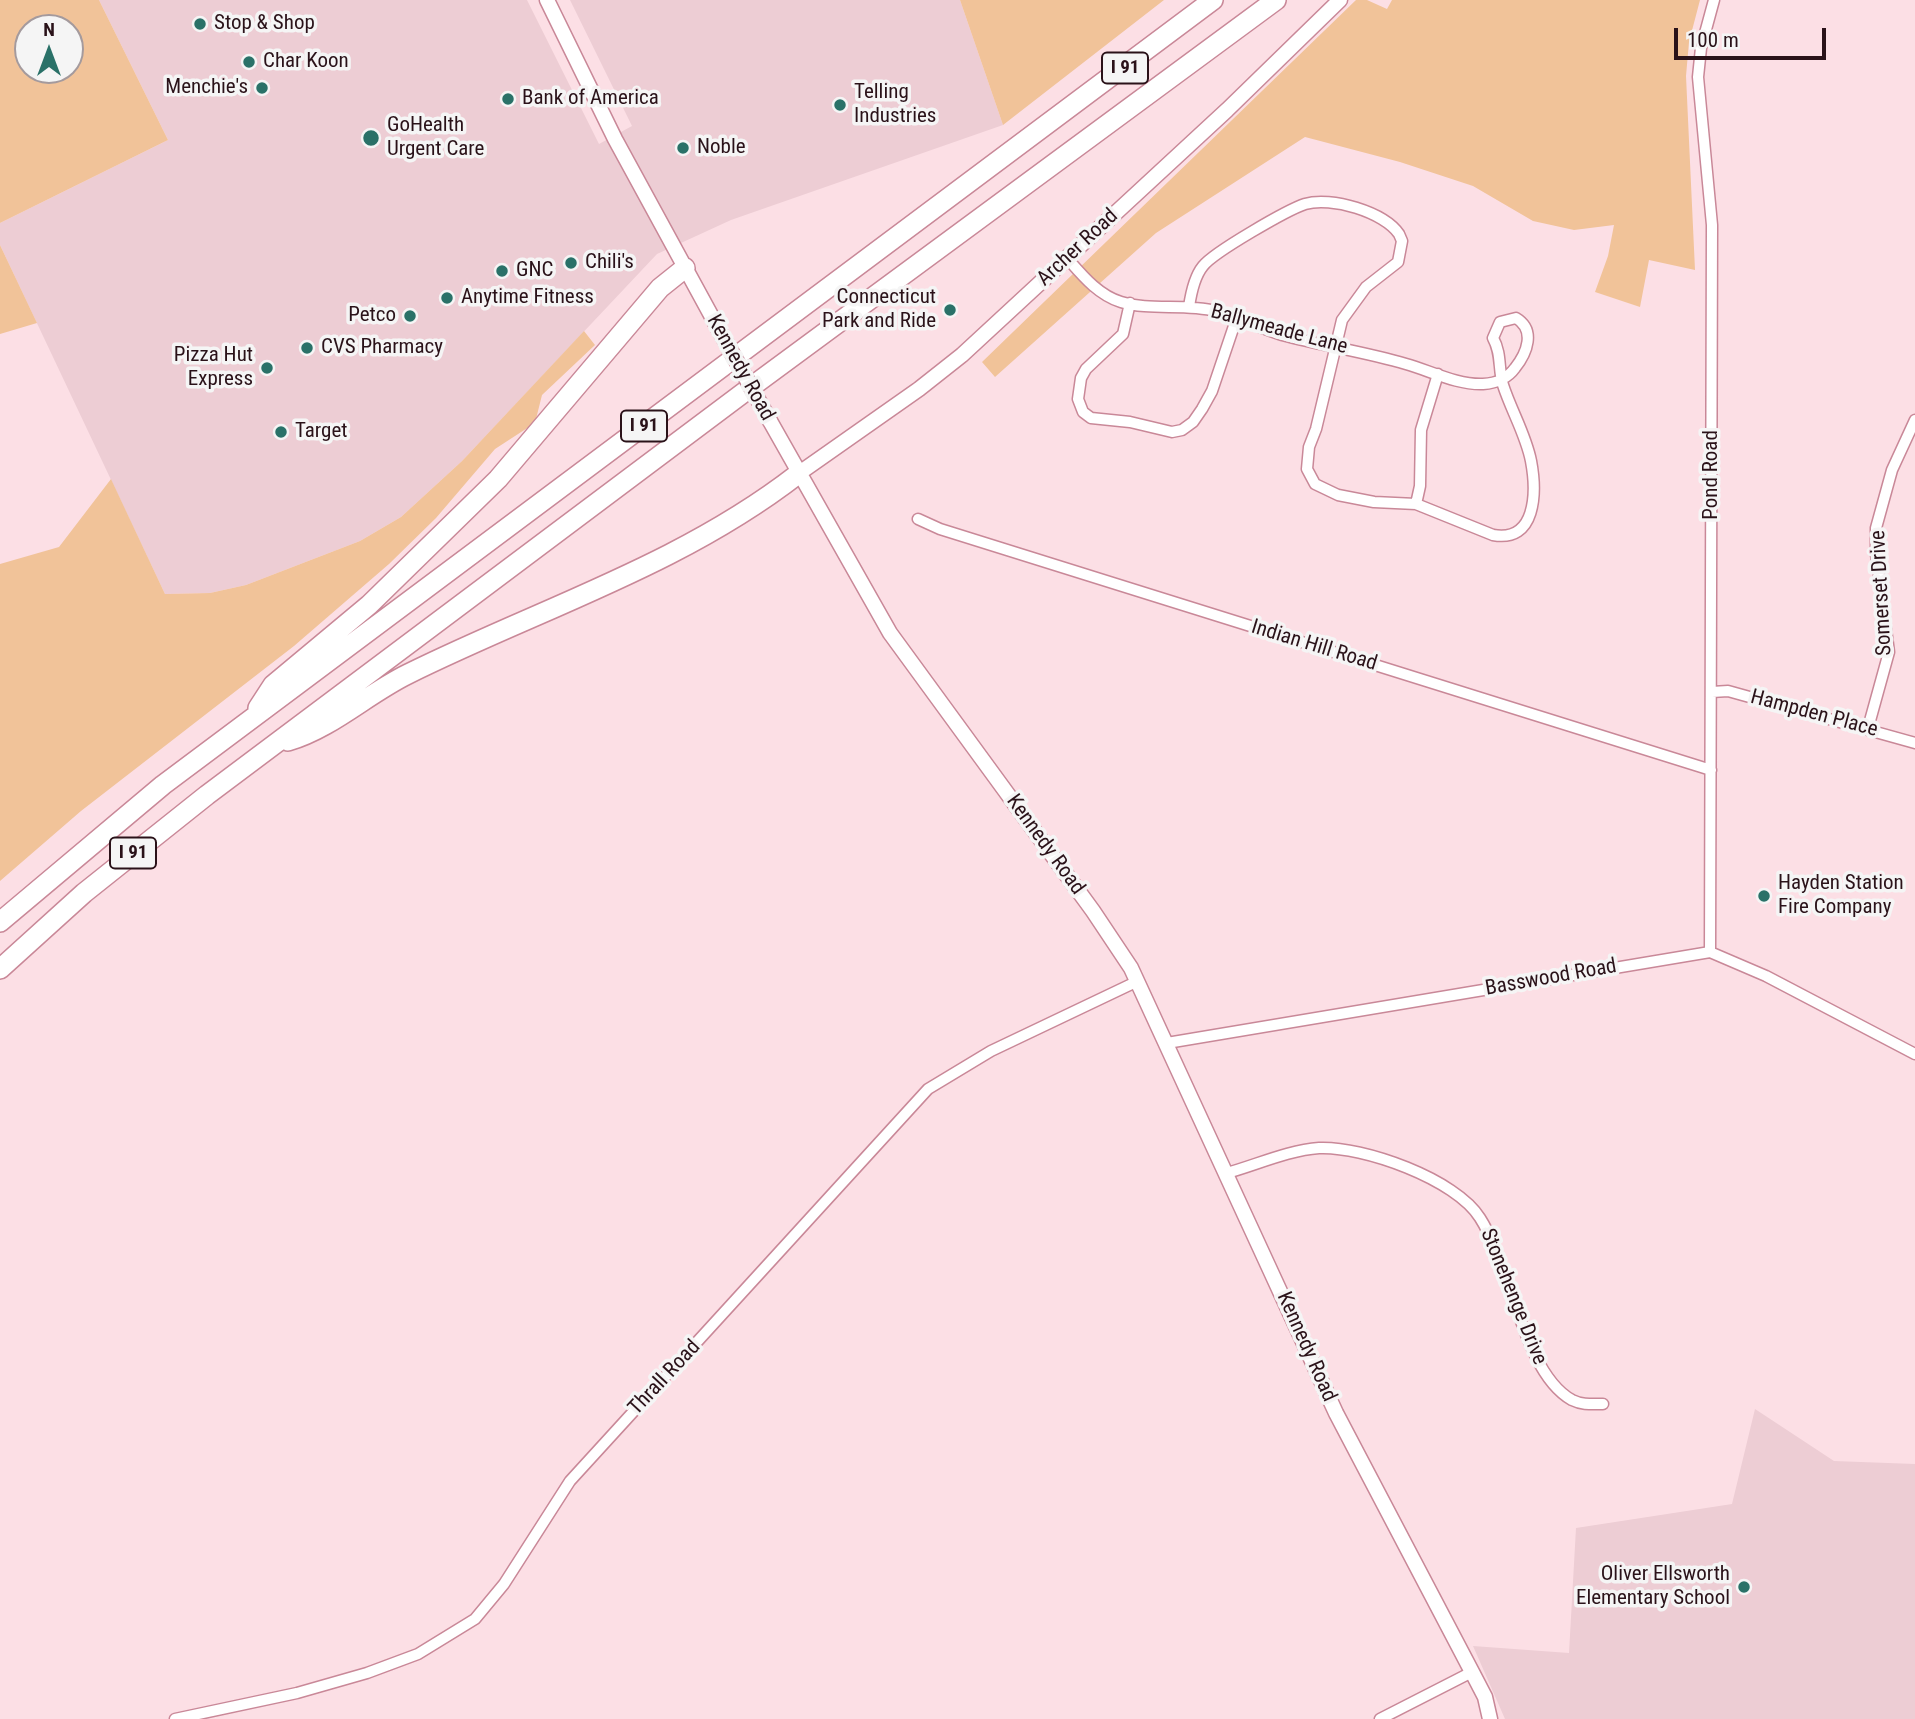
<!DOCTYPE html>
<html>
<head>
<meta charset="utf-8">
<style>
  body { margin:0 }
  #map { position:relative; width:1915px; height:1719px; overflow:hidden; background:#fcdfe5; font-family:"Roboto Condensed",sans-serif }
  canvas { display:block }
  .north { position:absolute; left:14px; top:14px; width:70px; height:70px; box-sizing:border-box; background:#f5f5f5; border:2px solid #a49a9d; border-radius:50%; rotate:0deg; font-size:19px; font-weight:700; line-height:28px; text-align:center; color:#2a1219 }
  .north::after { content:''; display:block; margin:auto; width:24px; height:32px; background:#2a7168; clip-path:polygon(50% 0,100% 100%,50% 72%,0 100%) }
  .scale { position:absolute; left:1674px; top:28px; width:152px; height:32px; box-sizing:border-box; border:4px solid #2a1219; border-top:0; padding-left:9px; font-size:21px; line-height:24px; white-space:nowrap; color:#2a1219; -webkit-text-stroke:5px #f5f5f5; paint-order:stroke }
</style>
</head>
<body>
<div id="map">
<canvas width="1915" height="1719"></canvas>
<div class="north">N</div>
<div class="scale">100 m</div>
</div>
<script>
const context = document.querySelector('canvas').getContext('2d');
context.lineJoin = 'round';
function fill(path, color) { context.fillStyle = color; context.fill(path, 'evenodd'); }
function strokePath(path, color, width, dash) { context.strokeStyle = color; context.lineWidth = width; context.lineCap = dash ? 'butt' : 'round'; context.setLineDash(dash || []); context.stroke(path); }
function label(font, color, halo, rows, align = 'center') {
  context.font = font + ' "Roboto Condensed",sans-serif'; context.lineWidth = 7; context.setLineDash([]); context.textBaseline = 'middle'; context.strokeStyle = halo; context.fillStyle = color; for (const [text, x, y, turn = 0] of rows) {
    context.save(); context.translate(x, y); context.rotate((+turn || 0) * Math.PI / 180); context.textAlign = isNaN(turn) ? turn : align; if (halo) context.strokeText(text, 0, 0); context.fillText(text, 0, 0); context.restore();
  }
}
const built = new Path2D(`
  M99,0H527L599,144L632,126L570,0H960L1003,125L731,220L657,254L462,461L401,517L360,541L246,585L210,593L165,594L0,245V223L168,140Z
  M1755,1409L1834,1461L1915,1464V1719H1505L1473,1646L1569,1653L1576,1528L1732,1504Z`);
const green = new Path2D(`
  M0,0H99L168,140L0,223ZM28,28H70V70H28Z
  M960,0H1164L1003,125Z
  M1356,0H1367L1387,9L1392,0H1700L1689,42L1686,76L1695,270L1649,260L1640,307L1595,292L1608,256L1614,225L1574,230L1533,221L1473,186L1400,162L1305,137L1156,233L995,377L982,362Z
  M0,245L37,323L0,334Z
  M584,331L595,345L542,395L535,423L495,449L436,518L389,564L294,646L81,811L0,881V564L59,547L111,479L165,594L210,593L246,585L360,541L401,517L462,461Z`);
const minor = new Path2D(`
  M1067,258C1082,275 1098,295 1121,302C1150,311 1185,303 1216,311C1239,317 1259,328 1282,335C1323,346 1365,352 1406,364C1431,371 1457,385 1483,384C1497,383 1507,379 1515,368C1527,353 1536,330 1516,318L1500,322L1493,338C1502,354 1498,369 1503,385C1511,410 1526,435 1531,461C1537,493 1536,543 1493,535L1416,504L1374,502L1338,495L1315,484L1307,469L1309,447L1316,429L1342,320L1366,287L1398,262L1402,241L1399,234C1384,212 1331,196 1305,204C1287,210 1214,252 1203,266C1194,277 1191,293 1189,307
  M1130,303L1123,334L1086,369L1081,378L1078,399L1083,412L1091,418L1130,422L1172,432L1182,430L1193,422L1202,409L1212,391L1237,317
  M1416,504L1420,486L1421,430L1438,374
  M918,519L940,529L1711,770
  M1712,692L1728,691L1915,743
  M1868,728L1889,652L1876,554V528L1892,470L1915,420
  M1710,952L1712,225L1698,77L1701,48L1714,0
  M1167,1043L1710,952L1766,976L1915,1054
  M1227,1173C1256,1165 1289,1150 1319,1148C1363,1146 1456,1179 1480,1218C1511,1266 1523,1373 1572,1400C1582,1405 1592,1404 1603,1404
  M175,1719L297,1693L367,1673L418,1654L475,1619L504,1584L570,1481L928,1089L991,1051L1138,981
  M1380,1719L1472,1672`);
const tertiary = new Path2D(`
  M547,0L615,139L718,328
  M770,421L890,633L1093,911L1131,968L1336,1413L1472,1672L1485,1697L1490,1719
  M798,474L919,389L962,355L1227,110L1340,0`);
const motorway = new Path2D(`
  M258,708L273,685L369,605L498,479L660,288L685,268
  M288,741C332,728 367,694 408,674C539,609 681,565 798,474
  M0,922L163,785L1213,0
  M0,969L84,893L207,795L743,393L1276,0`);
const tertiaryBridge = new Path2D(`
  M718,328L770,421`);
const markers = [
  [200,24,7,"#2a7168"],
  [249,62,7,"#2a7168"],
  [262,88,7,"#2a7168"],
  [508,99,7,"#2a7168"],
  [840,105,7,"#2a7168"],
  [371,138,9,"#2a7168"],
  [683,148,7,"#2a7168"],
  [571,263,7,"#2a7168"],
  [502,271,7,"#2a7168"],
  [447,298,7,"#2a7168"],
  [950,310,7,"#2a7168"],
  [410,316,7,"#2a7168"],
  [307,348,7,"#2a7168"],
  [267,368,7,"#2a7168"],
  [281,432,7,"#2a7168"],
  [1764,896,7,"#2a7168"],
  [1744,1587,7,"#2a7168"]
];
const shields = [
  [1125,68,46],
  [644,426,46],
  [133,853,46]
];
const shieldNames = [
  ["I 91",1125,68],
  ["I 91",644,426],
  ["I 91",133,853]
];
const poiNames = [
  ["Stop & Shop",214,24],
  ["Char Koon",263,62],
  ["Menchie's",248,88,"right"],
  ["Telling",854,93],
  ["Industries",854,117],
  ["Bank of America",522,99],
  ["GoHealth",387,126],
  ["Urgent Care",387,150],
  ["Noble",697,148],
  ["Chili's",585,263],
  ["GNC",516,271],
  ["Anytime Fitness",461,298],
  ["Connecticut",936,298,"right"],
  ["Park and Ride",936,322,"right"],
  ["Petco",396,316,"right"],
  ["CVS Pharmacy",321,348],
  ["Pizza Hut",253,356,"right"],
  ["Express",253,380,"right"],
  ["Target",295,432],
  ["Hayden Station",1778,884],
  ["Fire Company",1778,908],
  ["Oliver Ellsworth",1730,1575,"right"],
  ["Elementary School",1730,1599,"right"]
];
const streetNames = [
  ["Archer Road",1078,248,-43],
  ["Ballymeade Lane",1279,330,15],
  ["Kennedy Road",740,368,61],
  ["Pond Road",1712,475,-90],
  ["Somerset Drive",1882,593,-93],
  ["Indian Hill Road",1314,646,17],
  ["Hampden Place",1814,714,15],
  ["Kennedy Road",1045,845,54],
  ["Basswood Road",1551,978,-10],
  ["Stonehenge Drive",1513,1297,68],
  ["Kennedy Road",1306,1347,66],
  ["Thrall Road",665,1378,-47]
];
fill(built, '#edcdd4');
fill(green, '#f1c399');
strokePath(minor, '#c98898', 13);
strokePath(tertiary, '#c98898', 17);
strokePath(motorway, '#c98898', 22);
strokePath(minor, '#fff', 10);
strokePath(tertiary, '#fff', 14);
strokePath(motorway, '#fff', 19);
strokePath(tertiaryBridge, '#c98898', 17, []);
strokePath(tertiaryBridge, '#fff', 14);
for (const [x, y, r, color] of markers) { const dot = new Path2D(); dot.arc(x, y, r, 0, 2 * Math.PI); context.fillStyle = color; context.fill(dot); strokePath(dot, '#f5f5f5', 2.5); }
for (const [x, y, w] of shields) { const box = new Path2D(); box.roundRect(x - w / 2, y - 15.5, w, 31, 5); context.fillStyle = '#f5f5f5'; context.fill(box); strokePath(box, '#2a1219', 2); }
label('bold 19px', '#2a1219', null, shieldNames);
label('21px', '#2a1219', '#f5f5f5', poiNames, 'left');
label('21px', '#2a1219', '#f5f5f5', streetNames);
</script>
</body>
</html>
